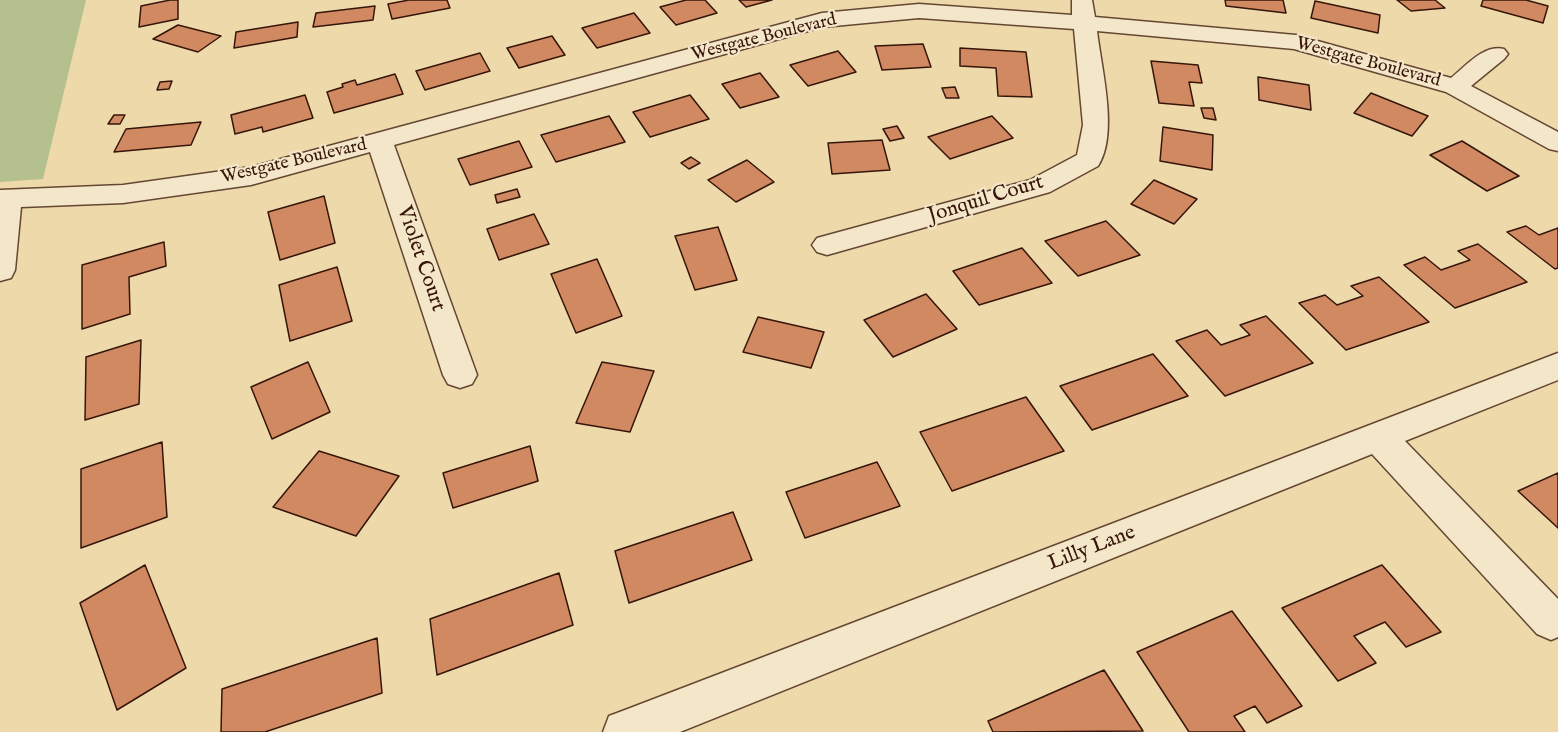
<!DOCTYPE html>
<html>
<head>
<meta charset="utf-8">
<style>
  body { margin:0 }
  canvas { display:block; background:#eed9ab }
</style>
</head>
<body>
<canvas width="1558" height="732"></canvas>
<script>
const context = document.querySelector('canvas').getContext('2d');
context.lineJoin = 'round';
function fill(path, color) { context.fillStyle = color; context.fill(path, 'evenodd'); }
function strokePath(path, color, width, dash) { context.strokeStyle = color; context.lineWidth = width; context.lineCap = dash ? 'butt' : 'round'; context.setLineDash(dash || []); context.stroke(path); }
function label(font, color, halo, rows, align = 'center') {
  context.font = font + ' "IM FELL English",serif'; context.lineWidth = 4.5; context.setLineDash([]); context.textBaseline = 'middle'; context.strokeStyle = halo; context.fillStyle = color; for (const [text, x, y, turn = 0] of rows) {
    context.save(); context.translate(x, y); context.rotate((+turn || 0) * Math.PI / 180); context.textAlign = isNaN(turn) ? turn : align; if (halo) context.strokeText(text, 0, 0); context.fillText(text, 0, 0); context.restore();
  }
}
const green = new Path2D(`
  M0,0H86L43,179L0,182Z`);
const building = new Path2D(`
  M170,0H178V19L139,27L141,6Z
  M409,0H447L450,8L392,19L388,4Z
  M686,0H705L717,13L676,25L660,7Z
  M739,0H772L746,7Z
  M1225,0H1283L1286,13L1226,6Z
  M1397,0H1435L1445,8L1411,11Z
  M1483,0H1526L1548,6L1543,23L1481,6Z
  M1315,1L1380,15L1378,33L1311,18Z
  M375,6L373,20L313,27L316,13Z
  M634,13L650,33L597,48L582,28Z
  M298,22L297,37L234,48L236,32Z
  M178,25L221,36L198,52L153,39Z
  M552,36L565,55L519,68L507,48Z
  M923,44L931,67L882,70L875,46Z
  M960,48L1026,52L1032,97L998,96L996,68L960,66Z
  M838,51L856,72L808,86L790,65Z
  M480,53L490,71L425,90L416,71Z
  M1151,61L1198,65L1202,83L1189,82L1194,106L1159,103Z
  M760,73L779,97L740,108L722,84Z
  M395,74L403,94L334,113L327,92L343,87L342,84L355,80L357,85Z
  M1258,77L1309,85L1311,110L1259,100Z
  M172,81L169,89L157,90L160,82Z
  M955,87L959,98H946L942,88Z
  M1371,93L1428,116L1412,136L1354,113Z
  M305,95L313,118L263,132L262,127L235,134L231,115Z
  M690,95L709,119L650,137L633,112Z
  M1201,108H1213L1216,120L1204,118Z
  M114,115H125L120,124H108Z
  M609,116L625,142L556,162L541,135Z
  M992,116L1013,138L950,159L928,137Z
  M201,122L191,145L114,152L126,129Z
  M897,126L904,138L890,141L883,129Z
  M1163,127L1213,135L1212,170L1160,161Z
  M882,140L890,170L832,174L828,143Z
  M519,141L532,167L470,185L458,159Z
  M1462,141L1519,176L1487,191L1430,155Z
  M691,157L700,163L689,169L681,163Z
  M747,160L774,182L736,202L708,180Z
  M1154,180L1197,199L1174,224L1131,204Z
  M517,189L520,197L497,203L495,195Z
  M324,196L335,243L280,260L268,212Z
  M534,214L549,244L499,260L487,229Z
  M1106,221L1140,255L1078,276L1045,241Z
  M1526,226L1539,235L1558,228V268L1555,269L1507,232Z
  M718,227L737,280L695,290L675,236Z
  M164,242L166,266L129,277L130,314L82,329V265Z
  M1478,244L1527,282L1455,308L1404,265L1425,257L1441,270L1470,260L1458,251Z
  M1022,248L1052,283L979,305L953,271Z
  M597,259L622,316L576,333L551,274Z
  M337,267L352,321L290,341L279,285Z
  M1379,277L1429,322L1346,350L1299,303L1325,295L1337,305L1363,296L1351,286Z
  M926,294L957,329L893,357L864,320Z
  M1266,316L1313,363L1225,396L1176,341L1207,330L1221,345L1250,335L1240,325Z
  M758,317L824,332L811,368L743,352Z
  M141,340L139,404L85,420L86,357Z
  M1153,354L1188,396L1092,430L1060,386Z
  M308,362L330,412L272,439L251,387Z
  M602,362L654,371L630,432L576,423Z
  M1026,397L1064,451L952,491L920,432Z
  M162,442L167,517L81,548V469Z
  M530,446L538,481L453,508L443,473Z
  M319,451L399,476L356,536L273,507Z
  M877,462L900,506L805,538L786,492Z
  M1558,473V528L1518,491Z
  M733,512L752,560L629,603L615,551Z
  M145,565L186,668L117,710L80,603Z
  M1382,565L1441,632L1406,647L1385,622L1354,636L1376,663L1338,681L1282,608Z
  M559,573L573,625L437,675L430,619Z
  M1232,611L1302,706L1267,723L1255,706L1234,716L1245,732H1189L1137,652Z
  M377,638L382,693L265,732H221L222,689Z
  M1104,670L1143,731L993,732L988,721Z`);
const minor = new Path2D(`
  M1072,0H1092L1095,17L1296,35L1451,78C1466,66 1484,44 1504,49L1508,54L1504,59L1471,86L1558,132V151L1549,149L1446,92L1294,49L1097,31C1101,67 1119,134 1098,166L1050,192L827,255L817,252L812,245L817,238L1030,180L1077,155L1083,125L1074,29L919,18L823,27L394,145L477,375L472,384L460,388L448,384L443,375L370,152L251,185L123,203L21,207L15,270L11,278L0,281V190L123,185L251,167L822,13L919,4L1072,15Z
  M1558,353V380L1405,441L1558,599V637L1551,640L1537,634L1372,454L680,732H603L609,716L625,710Z`);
const farStreetnames = [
  ["Westgate Boulevard",764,38,-14],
  ["Westgate Boulevard",1368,63,15],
  ["Westgate Boulevard",294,162,-13]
];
const streetNames = [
  ["Jonquil Court",986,200,-17],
  ["Violet Court",420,259,71],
  ["Lilly Lane",1092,549,-21]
];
fill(green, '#b4c08d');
fill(building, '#d08961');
strokePath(building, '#36160a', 1.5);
strokePath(minor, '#644732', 3);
fill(minor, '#f4e6c8');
label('18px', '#36160a', '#f4e6c8', farStreetnames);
label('21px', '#36160a', '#f4e6c8', streetNames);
</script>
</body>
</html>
